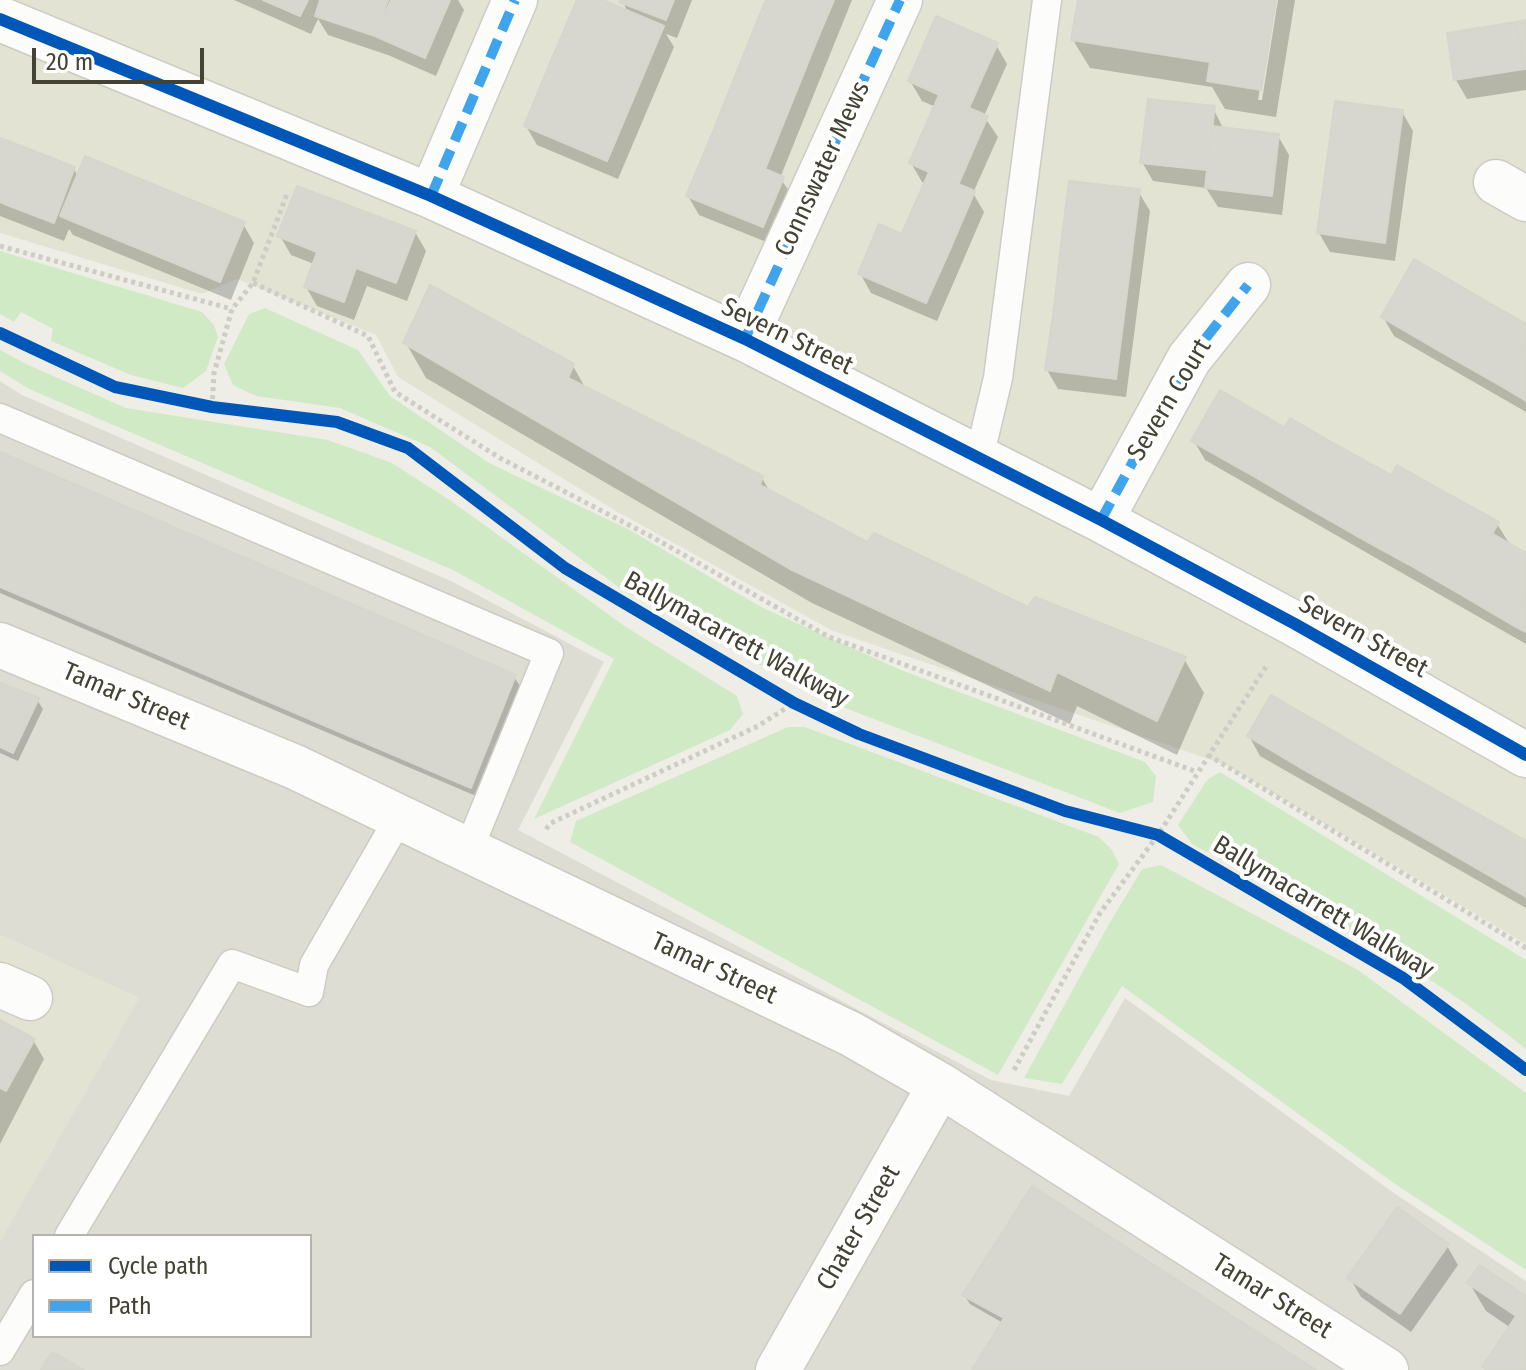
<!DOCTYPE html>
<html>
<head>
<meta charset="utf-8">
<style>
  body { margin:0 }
  #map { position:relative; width:1526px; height:1370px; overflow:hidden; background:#eeeee6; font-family:"Fira Sans Condensed",sans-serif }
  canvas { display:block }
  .legend { position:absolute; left:32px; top:1234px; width:280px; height:104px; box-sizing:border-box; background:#fff; border:2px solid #b4b3ad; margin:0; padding:10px 14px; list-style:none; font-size:24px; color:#444233 }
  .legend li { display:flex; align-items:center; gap:16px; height:40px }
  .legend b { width:40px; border:2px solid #b4b3ad }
  .scale { position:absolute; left:32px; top:48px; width:172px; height:36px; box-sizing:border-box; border:4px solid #444233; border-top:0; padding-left:10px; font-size:24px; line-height:28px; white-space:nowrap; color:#444233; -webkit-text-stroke:6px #fff; paint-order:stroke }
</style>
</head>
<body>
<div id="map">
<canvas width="1526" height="1370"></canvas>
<ul class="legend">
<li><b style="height:10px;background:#0057b8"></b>Cycle path</li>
<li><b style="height:10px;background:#3fa4eb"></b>Path</li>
</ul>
<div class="scale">20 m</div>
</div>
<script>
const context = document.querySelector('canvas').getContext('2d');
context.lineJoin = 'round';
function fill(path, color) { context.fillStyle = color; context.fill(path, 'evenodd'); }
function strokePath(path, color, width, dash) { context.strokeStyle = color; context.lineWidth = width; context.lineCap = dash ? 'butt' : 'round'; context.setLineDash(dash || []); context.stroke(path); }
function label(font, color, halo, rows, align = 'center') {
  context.font = font + ' "Fira Sans Condensed",sans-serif'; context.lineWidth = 8; context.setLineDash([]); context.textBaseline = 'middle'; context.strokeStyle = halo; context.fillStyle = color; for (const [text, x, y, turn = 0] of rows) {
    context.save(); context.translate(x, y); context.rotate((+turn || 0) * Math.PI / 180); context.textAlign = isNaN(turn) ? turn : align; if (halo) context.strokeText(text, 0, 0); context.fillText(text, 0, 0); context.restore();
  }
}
const residential = new Path2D(`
  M0,0H1526V944L1226,765L833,631L616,511L398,377L376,335L237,279L202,294L0,233Z
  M0,935L139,998L0,1241Z`);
const industrial = new Path2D(`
  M0,381L22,395L453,582L604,662L518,830L991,1080L1069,1096L1125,998L1391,1191L1526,1281V1370H0V1241L139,998L0,935ZM34,1236H310V1336H34Z`);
const green = new Path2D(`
  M0,251L202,312L214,325L218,337L206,371L183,388L131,375L51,341L53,329L21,312L14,322L0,314Z
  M265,308L358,350L390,396L489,463L628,529L763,608L901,670L1145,762L1156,776L1153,802L1120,813L824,700L624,591L430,447L340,408L256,396L233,385L224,364L249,314Z
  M0,350L26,364L126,408L328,440L392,463L451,501L626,627L737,696L743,714L730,730L534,819L614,659L453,570L29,389L0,371Z
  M788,727H805L1099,837L1112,850L1119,864L998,1075L570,842L576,821Z
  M1220,772L1526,960V1049C1424,967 1308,905 1192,844L1178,825L1207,780Z
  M1161,865L1358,970L1526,1093V1270L1395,1184L1122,986L1062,1084L1024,1078L1109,924L1142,869Z`);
const shadow = new Path2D(`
  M234,0H458L464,10L436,76L388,55L328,35L318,19L311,34Z
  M579,0H598L628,13L622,0H692L677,38L666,34L674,47L618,179L537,145L526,126Z
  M768,0H852L780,178L794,198L774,245L699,215L688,196Z
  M1080,0H1274L1258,100H1262L1278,0H1295L1276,117L1225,109L1212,87L1090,68L1073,40Z
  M1526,22V90L1467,99L1456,80L1450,34Z
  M996,45L1007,64L984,116L998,137L973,193L984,212L937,321L871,293L860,273L903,236L926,184L922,182L911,163L936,107L922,101L910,81Z
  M1213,108L1224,130L1278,136L1289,155L1282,215L1218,207L1206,188L1153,181L1142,162Z
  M1402,112L1413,131L1395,261L1330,252L1319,233Z
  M0,140L74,169L78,177L243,224L254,243L231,300L73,235L69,229L64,241L0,216Z
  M1138,191L1150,211L1126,397L1058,389L1047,370Z
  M415,232L426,251L407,301L367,286L354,320L317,306L306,287L314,264L291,255L280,236Z
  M1383,317L1526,326V412L1394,336Z
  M406,343L573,366L586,389L762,478L770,492L868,545L1029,610L1184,659L1204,693L1177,755L1077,706L1070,724L812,603L426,378Z
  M1221,393L1285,429L1290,421L1392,478L1497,524L1509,543L1526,555V644L1205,460L1194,441Z
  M0,454L514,677L520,686L476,796L0,593Z
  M0,685L37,700L43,709L18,761L0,753Z
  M1249,736L1526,844V908L1260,756Z
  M0,1023L33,1040L44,1059L0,1144Z
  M1447,1246L1458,1265L1411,1332L1361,1297L1350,1278Z
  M1470,1284L1526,1299V1370H1486L1485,1367L1511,1328L1486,1311Z
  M964,1295L1312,1370H974L1003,1323L970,1304Z`);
const building = new Path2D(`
  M263,0H308L300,16Z
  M320,0H388L375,36L315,16Z
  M391,0H450L425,58L375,36Z
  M577,0H603L664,26L645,71L562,35Z
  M620,0H674L666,20L619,2Z
  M766,0H834L820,33L762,9Z
  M1078,0H1276L1261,90L1207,81L1210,62L1071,40Z
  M762,9L820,33L795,95L737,71Z
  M936,16L998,43L983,76L922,49Z
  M1526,20V69H1524L1516,22Z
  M1516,22L1524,69L1454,80L1447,33Z
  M562,35L645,71L626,116L543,80Z
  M922,49L983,76L969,108L908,81Z
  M737,71L795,95L770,157L712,134Z
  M543,80L626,116L607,161L524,126Z
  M939,95L988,116L958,185L909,163Z
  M1148,99L1215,106L1207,170L1140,163Z
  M1335,101L1403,110L1394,177L1326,167Z
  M1212,126L1279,134L1272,196L1205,188Z
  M712,134L770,157L765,169L784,177L763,227L686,196Z
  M0,138L29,149L7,205L0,202Z
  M29,149L75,167L54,223L7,205Z
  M85,156L138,178L113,238L60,216Z
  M1326,167L1394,177L1385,243L1317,233Z
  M929,172L975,191L948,254L902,233Z
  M138,178L191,200L167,260L113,238Z
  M1069,181L1140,189L1132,253L1061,244Z
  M297,186L416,231L396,283L356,268L344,302L304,287L317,252L277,236Z
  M191,200L245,222L220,282L167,260Z
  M879,224L948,254L926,303L858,274Z
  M1061,244L1132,253L1124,316L1054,307Z
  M1414,259L1474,294L1441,352L1381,317Z
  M430,285L574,364L568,378L763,476L760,485L867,542L874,533L1028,607L1035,597L1186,657L1157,721L1057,672L1050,691L790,569L403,343Z
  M1474,294L1526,324V344L1501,386L1441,352Z
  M1054,307L1124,316L1116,379L1045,370Z
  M1526,344V401L1501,386Z
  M1220,390L1284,427L1255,477L1191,441Z
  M1290,418L1340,447L1306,507L1255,477Z
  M1340,447L1391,475L1357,536L1306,507Z
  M0,452L516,675L471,788L0,587Z
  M1397,465L1448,494L1408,564L1357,536Z
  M1448,494L1499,522L1458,593L1408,564Z
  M1493,534L1526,553V593L1509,623L1458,593Z
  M1526,593V632L1509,623Z
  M0,683L39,698L13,753L0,747Z
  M1271,695L1330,729L1306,771L1247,736Z
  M1330,729L1388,763L1365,804L1306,771Z
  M1388,763L1448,797L1424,838L1365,804Z
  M1448,797L1507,830L1483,872L1424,838Z
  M1507,830L1526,841V897L1483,872Z
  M0,1020L35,1039L6,1091L0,1088Z
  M1032,1186L1316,1370H972L1004,1318L962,1295Z
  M1397,1207L1449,1244L1400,1314L1347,1278Z
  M1479,1265L1526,1296V1370H1487L1482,1367L1516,1316L1467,1283Z
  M52,1352L84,1370H41Z`);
const path = new Path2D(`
  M0,246L232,309
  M253,283L368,336L395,392L500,458L654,538L829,637L1197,772
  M212,407L214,373L232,309L253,283L287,194
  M1208,755L1526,948
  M546,829L551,823L758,726L794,703
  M1014,1070L1100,913L1158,835L1267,665`);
const lane = new Path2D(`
  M0,418L549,653L468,851
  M979,458L998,378L1047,0
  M69,1236L232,964L309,992L314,965L399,818
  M0,1351L34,1294`);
const street = new Path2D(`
  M0,19L431,196L745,339L1101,520L1295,624L1526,755
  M1496,182L1526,199
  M431,196L515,0
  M745,339L900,0
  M1101,520L1189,359L1248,285
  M0,645L295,767L851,1034L940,1085L1386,1370
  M0,985L30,998
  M778,1370L940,1085`);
const quiet = new Path2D(`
  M431,196L515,0
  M745,339L900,0
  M1101,520L1189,359L1248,285`);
const cycleway = new Path2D(`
  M0,19L431,196L745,339L1101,520L1295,624L1526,755
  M0,333L115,387L212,407L337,422L408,448L565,568L794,703L859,734L1065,811L1158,835L1403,978L1526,1070`);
const streetNames = [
  ["Connswater Mews",823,169,-65],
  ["Severn Street",787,337,26],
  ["Severn Court",1170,400,-59],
  ["Severn Street",1363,637,29],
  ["Ballymacarrett Walkway",736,640,29],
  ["Tamar Street",126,697,23],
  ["Ballymacarrett Walkway",1323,908,31],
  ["Tamar Street",714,969,25],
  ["Chater Street",859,1228,-60],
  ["Tamar Street",1272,1297,32]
];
fill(residential, '#e3e3d3');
fill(industrial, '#deddd4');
fill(green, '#d0eac6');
fill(shadow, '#0003');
fill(building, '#d7d7cf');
strokePath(building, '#d6d6cc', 2);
strokePath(lane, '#ccccc4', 31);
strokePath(street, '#ccccc4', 47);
strokePath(path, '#cdccc5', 5, [4, 4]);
strokePath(lane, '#fcfcfb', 28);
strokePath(street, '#fcfcfb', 44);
strokePath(quiet, '#3fa4eb', 10, [20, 10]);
strokePath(cycleway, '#0057b8', 12);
label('26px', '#444233', '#fff', streetNames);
</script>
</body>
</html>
